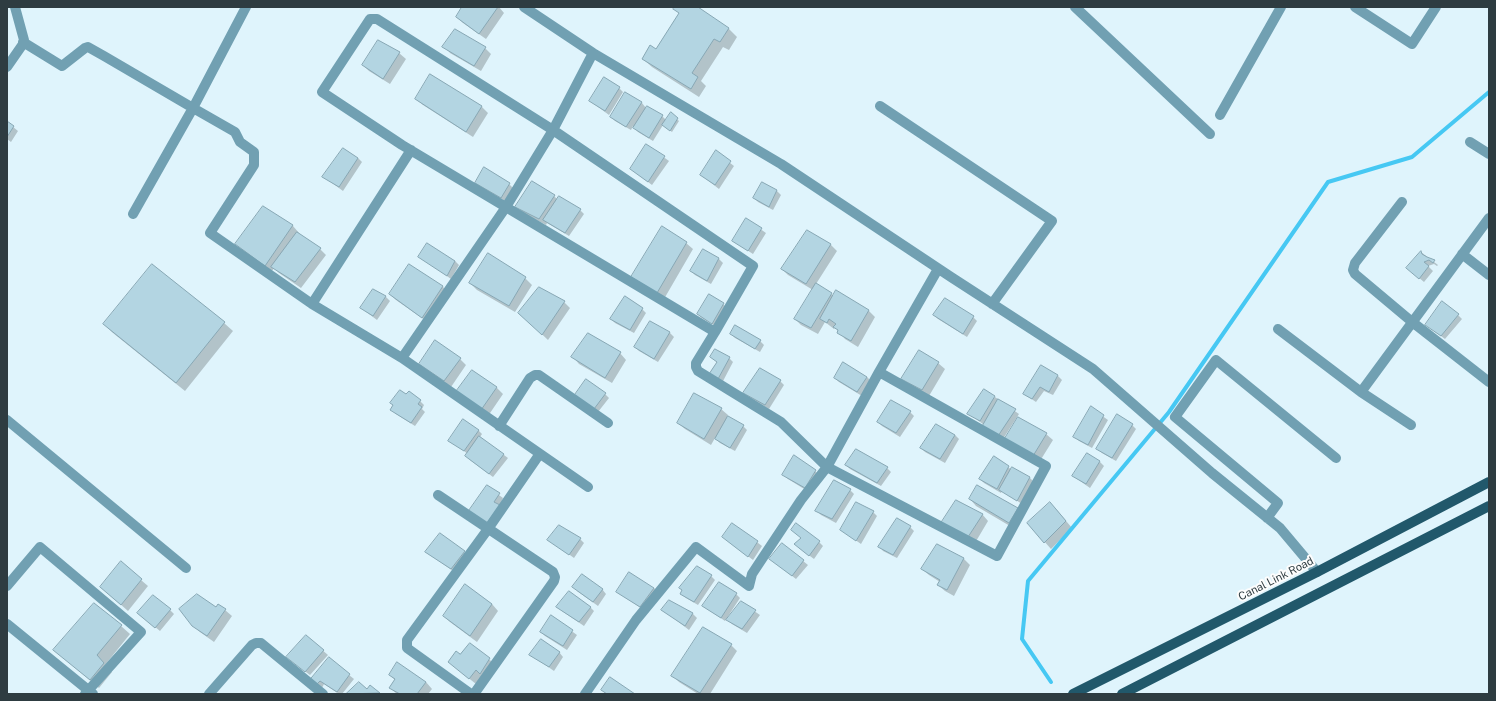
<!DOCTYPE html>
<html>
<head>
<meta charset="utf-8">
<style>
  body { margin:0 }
  #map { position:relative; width:1496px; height:701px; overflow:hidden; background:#dff4fc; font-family:"Public Sans",sans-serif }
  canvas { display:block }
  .frame { position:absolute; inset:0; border:8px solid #2e3c41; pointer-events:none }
</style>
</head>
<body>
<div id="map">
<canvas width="1496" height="701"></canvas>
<div class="frame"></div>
</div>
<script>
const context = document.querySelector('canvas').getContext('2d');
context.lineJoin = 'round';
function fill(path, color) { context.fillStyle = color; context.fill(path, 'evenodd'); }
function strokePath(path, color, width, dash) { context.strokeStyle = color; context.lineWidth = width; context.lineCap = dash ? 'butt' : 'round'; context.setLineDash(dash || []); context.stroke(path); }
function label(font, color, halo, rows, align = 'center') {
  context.font = font + ' "Public Sans",sans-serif'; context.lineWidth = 4; context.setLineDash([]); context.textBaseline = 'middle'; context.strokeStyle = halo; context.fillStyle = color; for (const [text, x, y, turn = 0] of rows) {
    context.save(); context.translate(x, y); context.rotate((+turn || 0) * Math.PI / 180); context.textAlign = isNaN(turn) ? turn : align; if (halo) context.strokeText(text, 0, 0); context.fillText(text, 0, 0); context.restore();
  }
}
const shadow = new Path2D(`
  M463,7H499L504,13L486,39L463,23L457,17Z
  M676,7H696L729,29L737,37L729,50L723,47L701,81L706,86L699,97L652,67L643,59L656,51L680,14L675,9Z
  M444,46L485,48L491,54L481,71L450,53Z
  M399,53L406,59L390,84L369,71L363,65Z
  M431,75L482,107L488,113L473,137L423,105L416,99Z
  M619,88L623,92L609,115L590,101Z
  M625,93L642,103L646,108L662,116L666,120L671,114L679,121L672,132L663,125L653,141L638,132L633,126L631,130L615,121L611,117Z
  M7,122L18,131L11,142L7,139Z
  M647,145L669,161L652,185L631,169Z
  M716,152L734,166L719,189L701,175Z
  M358,158L362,162L343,191L324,177Z
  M509,184L513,188L505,201L480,187Z
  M776,190L781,195L773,210L758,202L754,198Z
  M554,196L558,200L580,210L584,214L569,236L547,223L546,225L523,213L517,206Z
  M263,207L293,226L299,233L298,234L320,249L326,255L301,288L279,273L274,268L272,271L243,250L237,244Z
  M746,219L766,233L753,254L733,241Z
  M662,228L686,243L693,249L664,299L638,283Z
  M807,231L831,245L837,251L816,284L834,296L837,292L869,311L875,317L858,347L845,339L835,327L834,329L825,322L818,334L801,325L795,319L813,290L788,275L782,269Z
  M703,250L719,259L723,263L711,284L695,275L691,271Z
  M1421,252L1438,265L1437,266L1434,264L1428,266L1433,271L1424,282L1412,272Z
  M420,257L455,261L459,265L451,279Z
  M525,278L532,285L515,312L477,290L470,283Z
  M442,286L449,293L429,323L396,300L390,294Z
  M374,290L386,297L390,301L377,320L361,308Z
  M564,302L570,308L548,340L526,319Z
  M723,304L727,308L717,327L702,318L698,314Z
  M642,309L646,313L634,333L615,323L611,319Z
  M934,315L973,317L977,321L967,337L938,319Z
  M1458,315L1462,319L1445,339L1430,328Z
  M650,322L670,333L674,337L658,362L639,351L635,347Z
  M224,323L233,331L185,391L113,333L104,324Z
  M731,334L760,341L764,345L760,352L735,338Z
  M620,353L626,360L612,383L579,364L573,357Z
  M711,357L729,358L733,362L722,383L715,378L718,363Z
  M460,359L466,365L451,387L427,370Z
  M938,363L945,369L929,396L908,385Z
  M1042,366L1058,376L1062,380L1053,395L1044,391L1036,402L1024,394Z
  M472,372L497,388L503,394L488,416L463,399Z
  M867,377L871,381L862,396L839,382L835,378Z
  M780,381L784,385L769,409L748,396L744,392Z
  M605,394L609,398L598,412L575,396Z
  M694,394L721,409L728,415L727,417L743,426L747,430L735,451L720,443L715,438L711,445L685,429L678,423Z
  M406,396L420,401L424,405L422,409L425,412L415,426L396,414L392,410Z
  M995,397L1019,414L1003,439L968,413Z
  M1091,408L1108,420L1092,448L1079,441L1075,437Z
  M910,412L914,416L900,437L882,426L878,422Z
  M1132,425L1136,429L1116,461L1102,453L1098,449Z
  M478,430L482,434L480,437L508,458L493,477L470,460L468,454L450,441Z
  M1046,434L1053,440L1040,461L1012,446Z
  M955,435L959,439L945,463L925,452L921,448Z
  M1087,455L1100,462L1104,466L1090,488L1073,476Z
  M994,457L1012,470V469L1030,478L1034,482L1022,504L1002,491L1001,493L984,483L980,479Z
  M846,465L887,468L891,472L881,486L850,469Z
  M815,471L819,475L809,492L788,479L783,474Z
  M488,487L503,498L491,526Z
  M850,490L854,494L836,523L821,515L817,511Z
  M970,499L1017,509L1015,529L976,506Z
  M1056,509L1072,528L1051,549L1028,523Z
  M873,512L877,516L861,544L841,530Z
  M982,514L988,521L975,543L949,529Z
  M733,524L762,546L753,560L723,537Z
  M910,527L914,531L897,558L883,551L879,546Z
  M802,538L819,542L823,546L814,559L799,548Z
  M580,539L584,543L574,558L549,540Z
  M782,544L808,565L796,579L770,559Z
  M938,545L964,559L970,565L954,596L945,591L938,585L940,582L929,575L922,569Z
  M426,552H464L468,556L456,573Z
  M121,563L148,586L128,611L101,587Z
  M711,576L715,580L698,605L686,598L681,594L683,591Z
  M466,586L492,604L498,611L477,642L450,622L444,616Z
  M654,588L658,592L644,610L617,592Z
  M602,589L606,594L598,606L577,591Z
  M736,594L740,598L725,621L703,606Z
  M669,601L693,614L697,618L689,630L663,610Z
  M741,602L760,615L747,633L732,624L728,620Z
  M590,607L594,611L584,626L562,611Z
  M216,608L225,610L232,616L214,642L200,632L193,625Z
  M170,610L174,614L160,631L143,617Z
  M551,616L577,635L567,650L545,636L541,632Z
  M121,626L130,634L105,665L112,672L99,688L55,650Z
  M306,636L328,655L310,675L291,661Z
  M470,644L496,665L476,684L456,668Z
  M731,645L737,651L710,694H698L679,682L673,676Z
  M559,652L563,657L554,671L531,655Z
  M329,659L354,679L342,694H339L324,684L322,688L316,684Z
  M390,675L426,682L432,689L428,694H397L390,688L395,680Z
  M370,686L379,694H347L367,690Z`);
const stream = new Path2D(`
  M1051,682L1022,639L1028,581L1169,412L1328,182L1412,157L1489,92`);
const building = new Path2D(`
  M462,7H498L479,34L456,17Z
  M675,7H698L729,28L720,42L714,39L692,73L698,77L691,89L642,59L650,45L656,49L679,13L673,9Z
  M455,29L486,47L474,66L442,47Z
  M378,40L400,52L383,79L362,65Z
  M430,74L482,106L466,132L415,99Z
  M604,77L620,87L605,111L589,101Z
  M625,92L642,102L626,127L610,117Z
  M647,106L663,115L649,138L633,128Z
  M671,112L678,118L670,131L662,125Z
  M7,121L14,126L7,137Z
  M646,144L665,156L648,182L630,169Z
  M343,148L358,158L339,187L322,177Z
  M716,150L731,161L715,185L700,175Z
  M484,167L510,183L501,198L475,183Z
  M532,181L555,195L539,219L515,207Z
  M762,182L777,190L769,207L753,198Z
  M559,196L581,209L565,233L543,220Z
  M263,206L293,225L265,266L235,244Z
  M746,218L762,228L748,251L732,241Z
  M662,226L687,242L657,293L631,277Z
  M807,230L831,244L806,284L781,269Z
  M297,232L321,248L295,282L271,267Z
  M427,243L455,261L447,276L418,257Z
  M703,249L719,258L707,281L690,271Z
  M1421,251L1422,254L1427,257L1435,260L1433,263L1429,260L1424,262L1429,266L1419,279L1406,268Z
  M488,253L526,277L509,306L469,283Z
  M152,264L225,322L176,383L103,324Z
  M409,264L443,286L422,318L389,294Z
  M816,283L832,293L811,328L794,319Z
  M539,287L565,301L542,335L518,313Z
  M373,289L386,296L373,316L360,308Z
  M836,290L869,310L851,341L837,333L838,330L833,327L836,324L829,319L827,323L820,319Z
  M709,294L724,303L712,324L697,314Z
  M625,296L643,308L630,330L610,319Z
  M945,298L974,316L963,334L933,315Z
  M1442,301L1459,314L1441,336L1425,325Z
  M650,321L670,332L654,359L634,347Z
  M735,325L761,340L755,349L730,334Z
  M588,333L621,352L605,378L571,357Z
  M435,340L461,358L444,381L419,364Z
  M715,349L730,357L718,379L709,374L717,362L710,357Z
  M919,350L939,362L922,390L901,379Z
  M843,362L867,377L857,392L834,378Z
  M1041,365L1058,375L1049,392L1040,387L1032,399L1023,394Z
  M760,368L781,380L765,405L743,393Z
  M472,370L497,387L481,410L455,393Z
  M586,379L606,393L594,409L574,396Z
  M984,389L995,396L980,421L967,414Z
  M400,390L406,394L409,391L421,400L418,404L422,407L411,423L390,410L393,405L390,403Z
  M694,393L722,408L704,439L677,423Z
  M998,399L1016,409L998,436L982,427Z
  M891,400L911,411L896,433L877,422Z
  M1091,406L1104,415L1088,445L1073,437Z
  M1117,414L1133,424L1112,458L1096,449Z
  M728,416L744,425L730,448L715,439Z
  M1018,417L1047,433L1033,456L1004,440Z
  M463,419L479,430L464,451L448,441Z
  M936,424L955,435L940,459L920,448Z
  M479,436L504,454L489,474L465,456Z
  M856,449L888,467L877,483L845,465Z
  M1087,453L1100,461L1086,484L1072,476Z
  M794,455L816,470L805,488L782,475Z
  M994,456L1009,466L997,489L979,479Z
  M1012,467L1030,477L1017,501L999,490Z
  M834,480L851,489L832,519L815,511Z
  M487,485L500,493L494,502L500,505L487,523L468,512Z
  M977,485L1018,508L1009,523L969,499Z
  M956,500L983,514L968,537L941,523Z
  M856,502L874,511L856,541L840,530Z
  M1050,502L1066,521L1044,543L1027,523Z
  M897,518L911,526L893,555L878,547Z
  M732,523L758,541L748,557L722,537Z
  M796,523L820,541L809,556L794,544L801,538L791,530Z
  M559,525L581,538L569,555L547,540Z
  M440,533L465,551L451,569L425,552Z
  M782,543L804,560L792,576L769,559Z
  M937,544L964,558L947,590L937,585L940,580L921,569Z
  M121,561L142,579L121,605L100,587Z
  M697,566L712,575L694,602L680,594L682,590L679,588Z
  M629,572L654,588L640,607L616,592Z
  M582,574L603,589L593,602L572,587Z
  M719,582L737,593L721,618L702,606Z
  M465,584L492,604L470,636L443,616Z
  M569,591L591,607L579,622L556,607Z
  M197,594L216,607L218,604L226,609L207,636L192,626L179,609Z
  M153,595L171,609L155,628L137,613Z
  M669,600L693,613L685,626L661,610Z
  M741,601L756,610L742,629L726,620Z
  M94,603L122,625L97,655L104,663L90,680L53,650Z
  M551,615L573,630L563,646L540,632Z
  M703,627L732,644L700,693L671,676Z
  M306,635L324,650L305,672L286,657Z
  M541,639L560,652L549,667L529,655Z
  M470,643L490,658L480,674L476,670L469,679L448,662L456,651L460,654Z
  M329,657L350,674L337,692L320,681L317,684L310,680Z
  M397,662L426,682L417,694H400L389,688L395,679L389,675Z
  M610,677L635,694H607L601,690Z
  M359,682L367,689L370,685L380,693L346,694Z`);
const minor = new Path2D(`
  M524,7L593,53L781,164L951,277L1093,369L1212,473L1280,528L1317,572
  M1075,7L1210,134
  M1355,7L1412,44L1436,7
  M23,42L62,66L85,48L88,47L104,56L193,108L246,7
  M7,67L23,44L24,40L15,7
  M880,106L1052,221L992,304
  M1220,115L1281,7
  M1470,142L1489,154
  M411,150L312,304L402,358L588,487
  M1402,202L1355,263L1353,270L1355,274L1411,321L1489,382
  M133,214L193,108L235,132L240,142L254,152V165L210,233L312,304
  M1462,254L1489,275
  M1278,329L1361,392L1411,425
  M402,358L506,207L553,130L593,53
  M879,372L938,269
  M1361,392L1489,218
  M7,420L186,568
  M499,426L530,378L535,375H539L608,423
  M438,495L553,572L555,577L554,581L474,694
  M1267,518L1278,503L1175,417L1216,360L1336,458
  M7,586L40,547L141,632L85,694
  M7,624L93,694
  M209,694L252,645L256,643H261L323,694
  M471,694L407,648V640L488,529L539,455
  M585,694L636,620L696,547L749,586L752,574L801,500L827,467L879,372L1046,466L997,556L827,467L781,422L698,371L696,367V363L715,332L402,145L322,92L370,19H377L553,130L753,266L715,332`);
const major = new Path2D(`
  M1073,694L1317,572L1489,482
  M1122,694L1489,506`);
const streetNames = [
  ["Canal Link Road",1276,579,-27]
];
fill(shadow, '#0003');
strokePath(stream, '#46c8f3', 4);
fill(building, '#b3d5e2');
strokePath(building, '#87a7b4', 1);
strokePath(minor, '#71a0b2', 10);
strokePath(major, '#21586b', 10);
label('11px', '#2e3c41', '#fdfdfd', streetNames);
</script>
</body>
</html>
